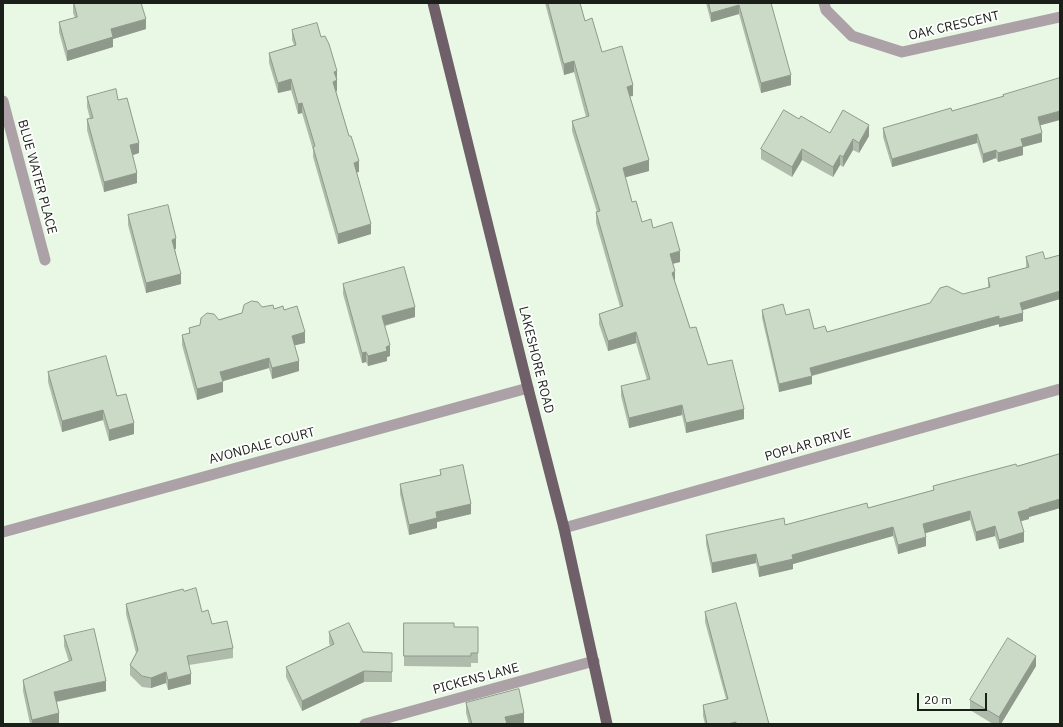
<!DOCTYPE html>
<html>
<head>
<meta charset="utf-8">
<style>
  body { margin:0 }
  #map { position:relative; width:1063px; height:727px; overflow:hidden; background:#e9f8e5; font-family:"IBM Plex Sans",sans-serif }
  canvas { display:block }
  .frame { position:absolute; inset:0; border:4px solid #1a2019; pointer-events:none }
  .scale { position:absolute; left:917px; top:693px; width:70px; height:18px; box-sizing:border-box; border:2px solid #1a2019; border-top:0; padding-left:5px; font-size:12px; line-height:14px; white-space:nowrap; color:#1a2019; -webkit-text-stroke:3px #fff; paint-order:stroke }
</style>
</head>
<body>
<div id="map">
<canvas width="1063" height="727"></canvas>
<div class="frame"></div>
<div class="scale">20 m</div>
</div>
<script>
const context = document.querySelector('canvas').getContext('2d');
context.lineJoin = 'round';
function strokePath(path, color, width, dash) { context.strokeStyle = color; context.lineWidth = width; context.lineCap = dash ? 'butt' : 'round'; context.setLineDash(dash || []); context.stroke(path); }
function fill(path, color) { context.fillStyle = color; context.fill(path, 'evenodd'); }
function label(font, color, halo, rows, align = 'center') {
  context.font = font + ' "IBM Plex Sans",sans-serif'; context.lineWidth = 3.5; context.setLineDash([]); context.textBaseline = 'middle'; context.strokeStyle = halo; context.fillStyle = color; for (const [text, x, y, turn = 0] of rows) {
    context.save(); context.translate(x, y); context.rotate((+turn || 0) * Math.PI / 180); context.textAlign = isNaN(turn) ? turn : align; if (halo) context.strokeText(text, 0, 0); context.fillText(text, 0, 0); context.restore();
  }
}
const minor = new Path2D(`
  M824,3L826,10L852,36L902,52L1060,17
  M3,101L45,260
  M564,528L1060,389
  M3,532L528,388
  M365,724L594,661`);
const primary = new Path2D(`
  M433,3L528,388L564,528L607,724`);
const wall = new Path2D(`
  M73,3L146,29L113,39V47L67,61L59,32V22L75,18L73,13Z
  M545,3H580L585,21L602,52L633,96H630L649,171L625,177L632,202L642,222L653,228L680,262L673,264L675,282L690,328L708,365L744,419L686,433L682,415L629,428L621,396V386L647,380L636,343L608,351L599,324V314L620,307L596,223V212H597L572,131V121L586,117L574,72L564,75Z
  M706,3H771L791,85L761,93L739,14L711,22Z
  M292,30L321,37L337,71V91H336L359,172H356L371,234L338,244L313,157V150L302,113L298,114L291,90L278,93L269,63V53L294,45L292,40Z
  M1003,95L1040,126L1042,142L1023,147V155L998,162L996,158L983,163L977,143L892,167L883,137V128L952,111L1003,97Z
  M87,97L118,100L139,153L133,155L137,183L104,192L87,130V119H90L87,107Z
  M799,119L830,133L869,136L859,153L853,150L843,167L840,165L833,177L802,160L792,177L761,159V149Z
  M128,215L176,249H175L181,284L146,293L128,225Z
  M1060,255V299L1022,310L1023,321L999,327V324L812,376V384L779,392L762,318V310L786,315L814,329L827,332L988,288V278L1026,268V257L1045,259Z
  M343,284L415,317L385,326L390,356L387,357V361L368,366L366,362L362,363L343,294Z
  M262,307L284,310L305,343L294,345L299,371L272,379L269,368L223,381V392L197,400L182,345V335L189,333V328Z
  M48,372L117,396L134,434L109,441L103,420L62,432L48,382Z
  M1060,454V508L1029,517V519L1021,521L1024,542L999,549L995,536L976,541L970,520L925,533L926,546L898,554L893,536L793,564V569L759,577L756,563L712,573L706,544V535L785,525L868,508L933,490V486L1017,466Z
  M440,470L471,514L437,522V528L409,535L400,494V484L440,475Z
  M184,591L212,624L233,648V658L189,665L191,684L168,690L166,683L151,688L142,687L130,675V665L136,653L126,614V604Z
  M705,612L769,724H705L703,716V705L726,699L705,622Z
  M404,623L454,627H478V663H471V667L404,666Z
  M329,632L363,652L392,653V682H364L302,711L286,677V667L330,646L329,642Z
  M64,636L106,691L57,702L59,724H30L23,691V680L69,662L64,646Z
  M1036,666L1001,724H993L970,710V700Z
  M466,703L524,723L520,724H469L466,713Z`);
const shadedWall = new Path2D(`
  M739,5V14L711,22V13Z
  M146,19V29L113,39V47L67,61V51L111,29Z
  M574,61V72L564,75V64Z
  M337,71V91L333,92V82L334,72Z
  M791,75V85L761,93V83Z
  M291,79V90L278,93V83Z
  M633,85V96L627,97V87Z
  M302,103V113L298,114V104Z
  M1060,111V120L1038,126V117Z
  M869,125V136L859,153V143Z
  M1042,133V142L1023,147V155L998,162V153L1021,139Z
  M977,134V143L892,167V159Z
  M853,139V150L843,167V157Z
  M139,143V153L130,156V145Z
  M802,149V160L792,177V167Z
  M996,150V158L983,163V154Z
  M840,155V165L833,177V167Z
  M649,160V171L623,178V168Z
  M359,161V172L354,173V163Z
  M137,173V183L104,192V182Z
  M371,224V234L338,244V234Z
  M176,238V249L172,250V240Z
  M680,251V262L670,264V254Z
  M675,271V282L672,283V273Z
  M181,274V284L146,293V283Z
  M1060,291V299L1020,311V303Z
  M415,307V317L382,326V316Z
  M1023,313V321L999,327V319Z
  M999,316V324L810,376V368Z
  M305,332V343L292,346V336Z
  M636,332V343L608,351V341Z
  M390,345V356L387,357V361L368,366V356Z
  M366,352V362L362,363V353Z
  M269,358V368L220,382V372Z
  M299,361V371L272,379V368Z
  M812,376V384L779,392V384Z
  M223,382V392L197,400V389Z
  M682,405V415L629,428V418Z
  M744,409V419L686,433V423Z
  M103,410V420L62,432V421Z
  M134,423V434L109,441V430Z
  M1060,499V508L1029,517V519L1018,522V512L1029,508Z
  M471,504V514L437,522V528L409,535V525L436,512Z
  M970,511V520L923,534V524Z
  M995,526V536L976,541V532Z
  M893,527V536L793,564V569L759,577V567L792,555Z
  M1024,532V542L999,549V540Z
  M926,537V546L898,554V545Z
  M756,554V563L712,573V563Z
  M1036,656V666L1001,724H999V717Z
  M364,671V682L302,711V701Z
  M166,672V683L151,688V678Z
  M191,674V684L168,690V680Z
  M106,681V691L54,702V692Z
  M59,713V724H32V720Z
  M524,713V723L520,724H505V717Z
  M736,722V724H728Z`);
const building = new Path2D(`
  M74,3H141L146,19L111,29L113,37L67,51L59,22L77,17Z
  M548,3H580L585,21L592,18L602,52L622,46L633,85L627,87L649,160L623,168L632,202L636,201L642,222L651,219L653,228L672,222L680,251L670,254L675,271L672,273L690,328L696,327L708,365L732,360L744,409L686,423L682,405L629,418L621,386L650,379L636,332L608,341L599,314L623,306L596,212L600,211L572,121L589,116L574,61L564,64Z
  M709,3H771L791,75L761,83L739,5L711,13Z
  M317,23L321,37L325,36L329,44L337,71L334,72L337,80L333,82L349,136H351L359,161L354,163L371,224L338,234L313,147L315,146L302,103L298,104L291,79L278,83L269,53L296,45L292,30Z
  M1060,78V111L1038,117L1042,133L1021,139L1023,146L998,153L996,150L983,154L977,134L892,159L883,128L951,108L952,111L1004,96L1003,95Z
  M116,89L118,100L127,98L139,143L130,145L137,173L104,182L87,119L93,118L87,97Z
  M784,110L799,119L801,116L830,133L843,110L869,125L859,143L853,139L843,157L840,155L833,167L802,149L792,167L761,149Z
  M168,205L176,238L172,240L181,274L146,283L128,215Z
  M1043,252L1045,259L1060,255V291L1020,303L1023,313L999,319V316L810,368L812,376L779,384L762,310L783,304L786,315L809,309L814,329L825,326L827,332L930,303L940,288L947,286L963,294L990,287L988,278L1029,267L1026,257Z
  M404,267L415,307L382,316L390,345L386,347L387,351L368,356L366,352L362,353L343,284Z
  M252,301L258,302L262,307L273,305L274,309L283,306L284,310L297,306L305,332L292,336L299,361L272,368L269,358L220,372L223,382L197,389L182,335L190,333L189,328L200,325L201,318L207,313L214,314L219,320L242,313L244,305Z
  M106,356L117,396L126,394L134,423L109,430L103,410L62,421L48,372Z
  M1060,454V499L1029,508V509L1018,512L1024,532L999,540L995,526L976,532L970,511L923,524L926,537L898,545L893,527L792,555L793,559L759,567L756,554L712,563L706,535L784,518L785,525L867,503L868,508L934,490L933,486L1016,464L1017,466Z
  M463,465L471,504L436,512L437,518L409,525L400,484L441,475L440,470Z
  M196,588L202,612L208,610L212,624L227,621L233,648L187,656L191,674L168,680L166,672L151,678L142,676L130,665L138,650L126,604L183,589L184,591Z
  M736,603L769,724H736V722L728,724H707L703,705L728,699L705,612Z
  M349,623L363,652L392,653V672L364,671L302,701L286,667L334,644L329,632Z
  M404,623H454V627H478V653H471V656H404Z
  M94,629L106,681L54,692L59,713L32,720L23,680L72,660L64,636Z
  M1008,638L1036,656L999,717L970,700Z
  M519,689L524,713L505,717L507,724H472L466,703Z`);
const streetNames = [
  ["OAK CRESCENT",954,26,-13],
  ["BLUE WATER PLACE",37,177,75],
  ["LAKESHORE ROAD",536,360,76],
  ["POPLAR DRIVE",808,445,-16],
  ["AVONDALE COURT",262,446,-15],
  ["PICKENS LANE",476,679,-15]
];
strokePath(minor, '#aba1a7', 11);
strokePath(primary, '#6f5f68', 11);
fill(wall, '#afbbab');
fill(shadedWall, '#8e998b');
fill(building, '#cbdac7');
strokePath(building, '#8e998b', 1);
label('13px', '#1a2019', '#fff', streetNames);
</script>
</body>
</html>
